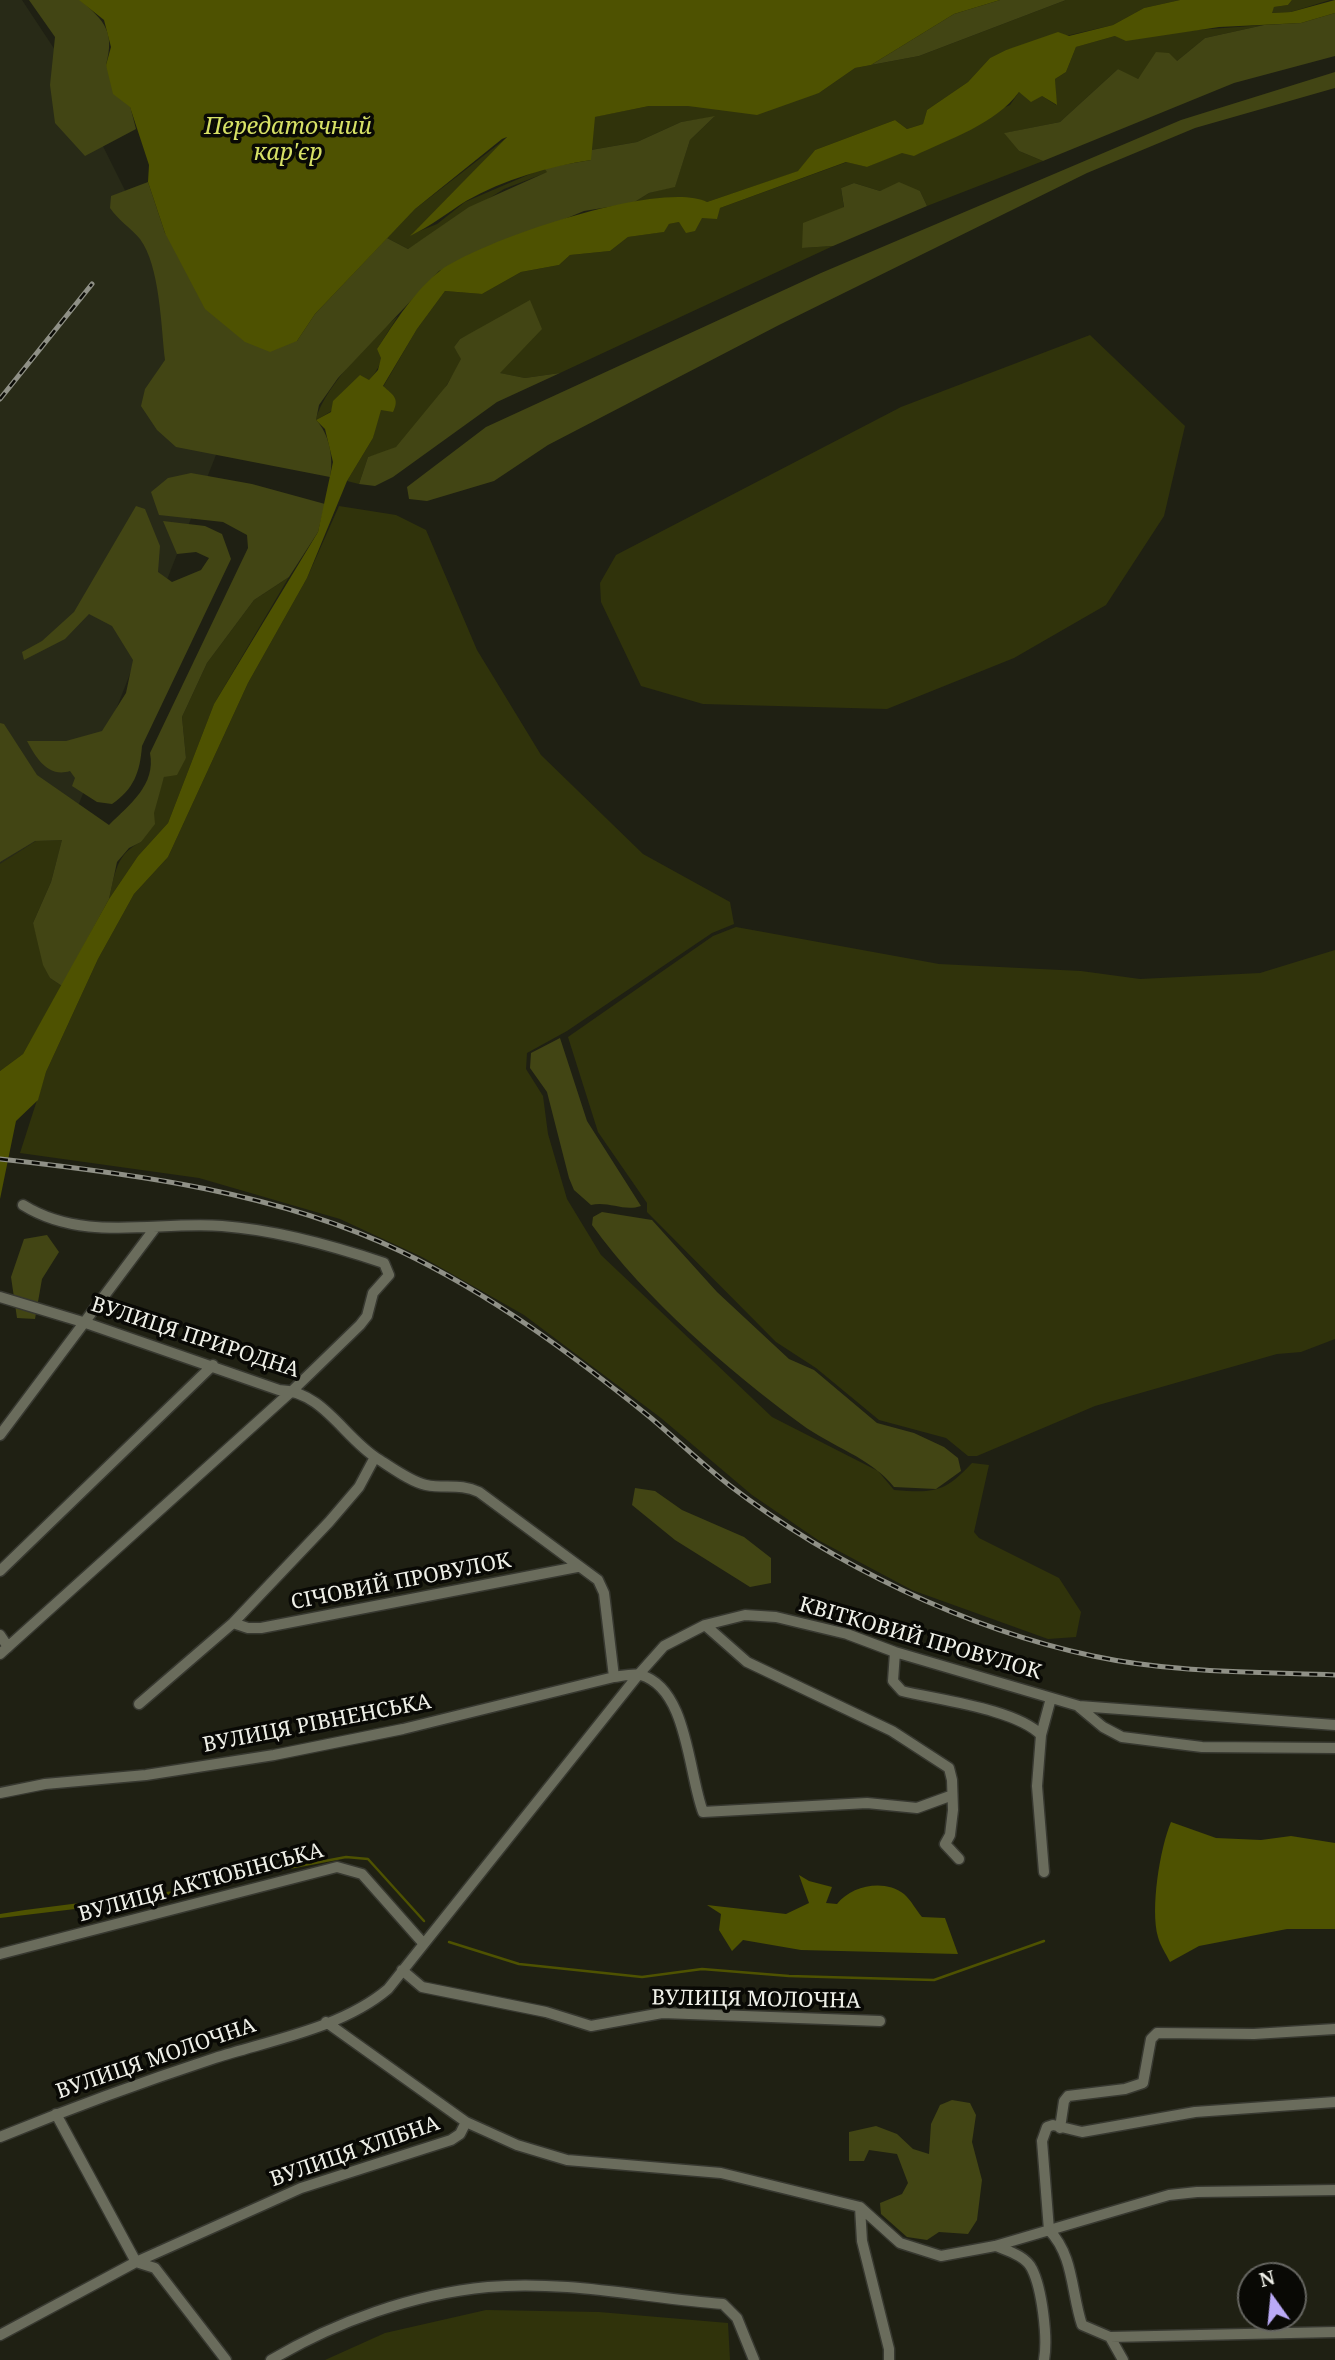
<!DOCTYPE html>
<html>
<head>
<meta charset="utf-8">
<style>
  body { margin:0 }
  #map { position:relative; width:1335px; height:2360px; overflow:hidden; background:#1f2013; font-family:"Noto Serif",serif }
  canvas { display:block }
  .north { position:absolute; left:1237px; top:2262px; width:70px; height:70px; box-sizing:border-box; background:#090905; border:2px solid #656560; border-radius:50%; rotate:345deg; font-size:19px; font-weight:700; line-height:28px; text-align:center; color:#eff0e8 }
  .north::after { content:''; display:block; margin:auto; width:24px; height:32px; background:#baaaf6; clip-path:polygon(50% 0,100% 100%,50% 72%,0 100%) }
</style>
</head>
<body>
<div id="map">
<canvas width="1335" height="2360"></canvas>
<div class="north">N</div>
</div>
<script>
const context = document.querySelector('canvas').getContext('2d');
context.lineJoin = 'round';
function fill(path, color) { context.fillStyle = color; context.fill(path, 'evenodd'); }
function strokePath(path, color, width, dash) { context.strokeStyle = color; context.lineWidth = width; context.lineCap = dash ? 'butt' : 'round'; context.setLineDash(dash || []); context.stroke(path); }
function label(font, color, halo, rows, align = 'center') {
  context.font = font + ' "Noto Serif",serif'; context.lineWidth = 7; context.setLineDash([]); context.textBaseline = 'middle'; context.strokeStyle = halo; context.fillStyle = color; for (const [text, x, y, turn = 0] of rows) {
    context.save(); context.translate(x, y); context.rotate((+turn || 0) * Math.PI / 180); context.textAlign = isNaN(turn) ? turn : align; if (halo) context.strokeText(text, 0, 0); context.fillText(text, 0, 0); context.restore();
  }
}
const built = new Path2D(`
  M0,0H22L55,50L234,409L51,875L0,902Z`);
const green = new Path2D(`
  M1066,0H1180L1144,8L1113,25L1006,50L990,58L968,82L927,110L923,124L907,129L895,120L815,150L799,171L707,202L654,199L633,203L649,193L675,186L690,140L714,117L681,122L637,142L591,150L594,117L649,106H688L819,93L855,68L919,56Z
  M1292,0H1330L1291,12L1271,13L1274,7L1288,5Z
  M1264,25L1205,38L1177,61L1146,69L1137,80L1118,69L1060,122L1005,133L1019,151L1043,161L927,206L920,191L892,188L880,191L854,183L841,188L844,208L802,248L833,246L560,373L525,378L499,373L488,325L460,339L454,347L462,359C448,384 419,433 395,448C387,452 377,454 368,457L359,484L347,481L373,438L383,387L417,329L445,291L482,294L521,272L559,265L570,255L610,251L628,237L663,232L669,224L702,217L720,208L847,162L867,167L1010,105L1019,92L1042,96L1056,105L1055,79L1066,72L1076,47L1115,36Z
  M509,136L412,234L437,224L465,202L544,168L548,172L504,189L408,249L387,238L415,209Z
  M398,316L377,349L382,358C374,385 340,407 316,420C322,390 374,335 398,316Z
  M1090,335L1185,426L1164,516L1106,605L1014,658L887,709L703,704L641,686L601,602L600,583L616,555L901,407Z
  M339,506L396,515L426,530L477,650L541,755L643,854L730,902L734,924L712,933L567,1031L527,1053L526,1069L543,1096L548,1134L567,1199L601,1255L772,1417L878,1471L894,1490C934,1493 944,1493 972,1463L989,1465L974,1532L979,1538L1059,1578L1081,1612L1076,1637L1048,1639L912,1590L818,1540L752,1495L661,1418L524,1315L422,1257L340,1219L199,1178L20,1153L46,1072L98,959L134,894L168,857L248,683L307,578Z
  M289,577L214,704L168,823L138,856L109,899C115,873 116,854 141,842L164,777L186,758L182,717L207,663L254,600Z
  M62,840L51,882L33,923L50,978L62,986L23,1054L0,1071V864L36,841Z
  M736,927L939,964L1081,971L1140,979L1260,973L1335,950V1339L1301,1352L1277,1354L1095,1406L977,1456H968L946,1438L879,1420L816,1368L776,1342L647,1212V1203L598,1132L568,1037L713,936Z
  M486,2310L599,2312L728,2323L730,2360H325L385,2333Z`);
const forest = new Path2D(`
  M29,0H80C105,21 115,32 106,65L130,106L136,129L85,156L55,123L50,85L55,37Z
  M1000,0H1066L919,56L871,65L954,14Z
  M1335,13V56L1234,83L1043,161L1019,151L1004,133L1060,122L1118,69L1138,79L1156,52L1169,53L1177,61L1205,38L1264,25L1301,23Z
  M1335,72V88L1195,128L1087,173L779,325L548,445L494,481L427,501L409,499L407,487L486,427L821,273L1181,120Z
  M715,116L690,140L675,187L649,193L633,203L584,211L439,271L338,378L319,405L316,420C329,433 334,458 330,477L176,447L157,430L141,406L145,389L165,360C161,326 160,266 140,239C131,228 118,220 110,208L111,196L148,182L165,233L297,341L315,314L387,238L408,249L469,207L547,172L544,168L591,160V150L637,142L681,122Z
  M899,182L920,191L927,206L833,246L802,248L803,223L844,207L841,188L854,183L880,191Z
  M530,300L542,329L500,373L525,378L560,373L497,402L393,477L375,486L359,484L368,457L396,447L447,385L461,359L454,347L460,339Z
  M191,473L252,484L325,504L318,532L289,577L254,600L207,663L182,717L186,758L177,775L164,777L154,813L155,824L141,842L129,848L117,862L109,899L62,986L50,978L43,965L33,923L51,882L62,840L35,841L0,862V723L4,724L37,775L109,825C130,804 156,785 150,753L248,548L247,535L223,522L159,515L151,492L168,478Z
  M136,506L145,509L160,546L158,572L172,582L201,570L209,558L196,552L177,554L163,521L205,526L222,534L231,559L142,746C140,772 134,789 112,804L97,802L72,786L75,778L70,771C48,778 36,758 27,741H66L102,731L126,693L133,660L112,626L89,614L65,639L24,660L22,652L42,641L74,612Z
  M560,1038L587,1121L641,1206C624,1212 609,1201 591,1205L574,1190L569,1178L547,1092L530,1068L531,1053Z
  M602,1212L652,1220L717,1292L789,1359L814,1370L877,1423L914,1433L944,1447L958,1458L961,1471L936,1489L894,1487C870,1457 832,1447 801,1424C728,1370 645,1299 592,1225L593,1217Z
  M47,1235L59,1252L42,1279L35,1319L17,1318L11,1277L24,1239Z
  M635,1488L655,1491L682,1510L744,1537L771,1558V1583L750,1587L675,1540L632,1505Z
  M952,2100L970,2103L976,2115L972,2142L982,2180L977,2220L968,2234L939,2232L927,2240L907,2237L881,2214L880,2203L902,2194L908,2183L897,2154L869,2150L864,2161H849V2132L876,2126L897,2134L913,2149L929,2154L931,2124L940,2105Z`);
const water = new Path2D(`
  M79,0H1000L954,14L871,65L855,68L819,93L757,115L688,106H649L595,117L591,160C547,167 505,179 466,201C447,213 431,226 410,236L507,137L502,139L415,209L315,314L297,341L270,352L245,342L205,309L165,233L148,182L149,165L130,107L113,94L106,65L111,47L104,20Z
  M1180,0H1292L1288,5L1274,7L1272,13L1291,12L1335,0V13L1301,23L1219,27L1126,41L1115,36L1076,47L1066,72L1055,79L1057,105L1042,96L1031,102L1019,92C996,124 949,139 914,156L902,153L867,167L846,162L720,208L717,219L702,218L695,231L686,233L679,222L669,224L664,232L628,237L610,251L570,255L559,265L521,272L482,294L445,291L417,329L383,386C393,395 400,398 393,412L381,410L373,438L347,481L307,578L248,683L168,857L134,894L98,959L46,1072L38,1100L16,1121L0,1199V1071L23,1054L109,899L138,856L168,823L214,704L318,532L333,462L325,429L316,420L331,412L333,401L360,375L369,380L378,370L381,358L377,349C395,322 415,290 441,270C482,240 662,179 707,202L798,171L815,150L895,120L907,129L923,124L927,110L968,82L990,58L1006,50L1058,32L1069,36L1113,25L1144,8Z
  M1171,1822L1216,1838L1261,1840L1291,1836L1335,1843V1929H1287L1199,1946L1170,1962C1166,1954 1160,1945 1158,1937C1150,1909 1160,1848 1171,1822Z
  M799,1875L809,1881L832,1887L826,1903L837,1904C852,1885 885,1879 904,1894C911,1900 916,1910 922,1917L945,1918L958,1954L801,1950L743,1940L732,1951L719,1930L721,1914L707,1905L786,1914L809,1903Z
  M236,1878L192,1895L0,1918V1914L25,1910L197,1888Z`);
const stream = new Path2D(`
  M236,1878L346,1857L368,1859L424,1921
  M449,1942L519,1964L642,1977L702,1969L789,1976L934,1980L1044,1941`);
const minor = new Path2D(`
  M0,1297L86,1323L279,1390C323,1391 344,1438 378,1459C391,1467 411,1482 426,1485C445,1489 460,1483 479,1492L598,1580L604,1593L614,1677
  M0,1435L155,1228
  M0,1571L213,1365
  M233,1623L248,1628H261L577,1567
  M705,1625L747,1662L892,1731L949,1768L952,1780L953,1810L950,1835L945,1844L959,1859
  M0,1635L8,1647
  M895,1652L893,1681L902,1691C938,1700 1016,1709 1041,1735L1051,1698
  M0,1654L293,1390L360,1325L367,1316L373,1293L389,1275L384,1263C331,1245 277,1230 222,1226C155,1221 84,1243 23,1205
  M139,1704L233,1623L329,1522L359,1487L375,1457
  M1079,1707L1103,1727L1122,1737L1202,1747L1335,1748
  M1041,1735L1037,1786L1044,1872
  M0,1793L45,1784L146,1775L274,1755L403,1729L614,1677C622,1676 633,1673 641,1675C688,1689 688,1773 703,1812L867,1803L917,1808L950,1796
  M0,1954L337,1867L362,1874L423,1943
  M402,1970L422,1987L546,2012L591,2026L662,2013L880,2021
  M326,2022L466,2122L517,2145L567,2160L721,2173L860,2207L900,2243L941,2256L995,2246L1169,2195L1197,2192L1335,2190
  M56,2114L136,2262L155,2268L226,2360
  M1060,2128L1064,2101L1068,2096L1125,2089L1143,2083L1151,2039L1157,2033L1254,2034L1335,2029
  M0,2137C71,2108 142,2082 215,2058C271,2040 342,2028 388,1989L639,1674L664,1646L705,1625L745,1615L776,1617L847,1634L895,1652L1079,1706L1335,1725
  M860,2207L862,2241L889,2349V2360
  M996,2246C1008,2251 1026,2256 1032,2269C1042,2289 1048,2338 1044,2360
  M0,2335L136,2262L301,2188L451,2140L460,2134L466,2122
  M1110,2337L1335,2332
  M271,2360C335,2322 413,2294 488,2287C566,2280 645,2298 723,2304L737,2318L754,2360
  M1123,2360L1110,2337L1082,2325C1071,2292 1074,2256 1049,2230L1042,2141L1047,2127L1053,2125L1082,2132L1195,2112L1335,2102`);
const rail = new Path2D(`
  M0,399L92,284
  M0,1159C134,1174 277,1192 400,1251C492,1295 572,1354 651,1418C677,1440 702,1464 729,1485C832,1564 966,1629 1093,1656C1172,1673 1255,1672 1335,1675`);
const streetNames = [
  ["ВУЛИЦЯ ПРИРОДНА",195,1338,18],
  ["СІЧОВИЙ ПРОВУЛОК",401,1582,-11],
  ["КВІТКОВИЙ ПРОВУЛОК",920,1639,16],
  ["ВУЛИЦЯ РІВНЕНСЬКА",317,1724,-11],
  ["ВУЛИЦЯ АКТЮБІНСЬКА",201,1883,-15],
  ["ВУЛИЦЯ МОЛОЧНА",756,2000,1],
  ["ВУЛИЦЯ МОЛОЧНА",156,2059,-19],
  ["ВУЛИЦЯ ХЛІБНА",355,2152,-19]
];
const waterNames = [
  ["Передаточний",288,127],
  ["кар'єр",288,153]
];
fill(built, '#282a17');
fill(green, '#30330b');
fill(forest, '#424514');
fill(water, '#4e5201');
strokePath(stream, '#4e5201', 2.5);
strokePath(minor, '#373830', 13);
strokePath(minor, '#6a6c5c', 10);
strokePath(rail, '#8f9086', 5);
strokePath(rail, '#090905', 2.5, [8]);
label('21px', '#eff0e8', '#090905', streetNames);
label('italic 23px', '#d7e166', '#090905', waterNames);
</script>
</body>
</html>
